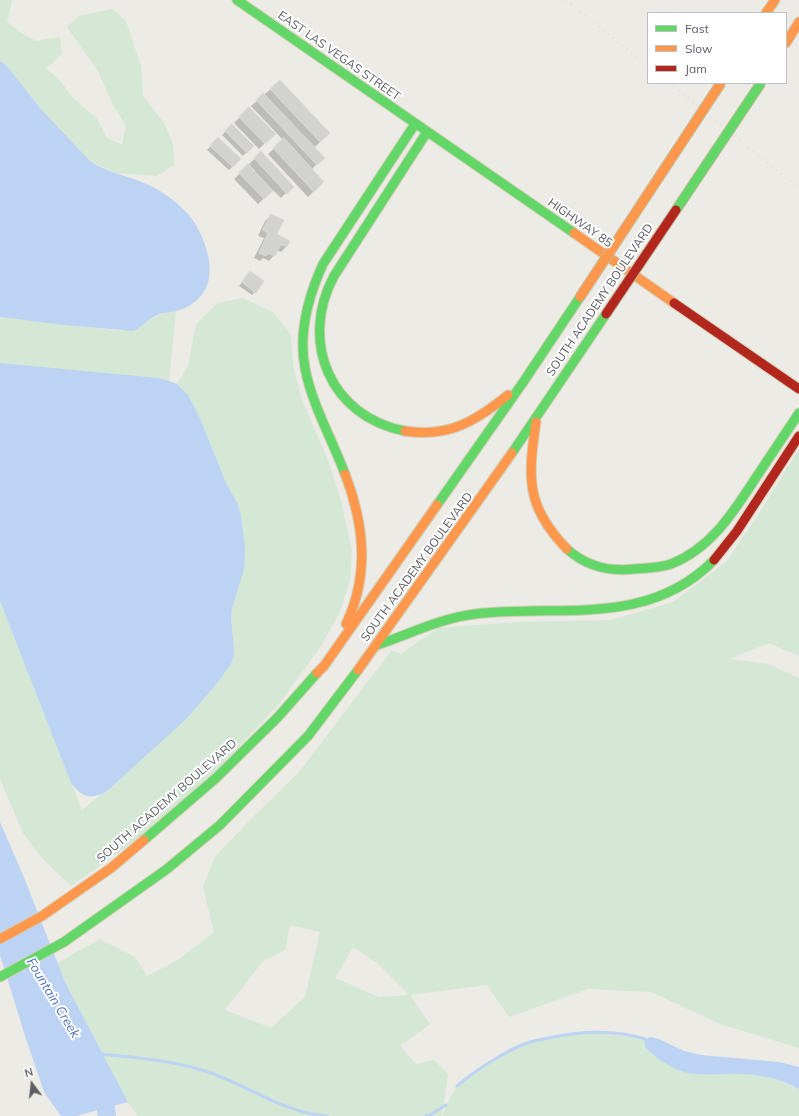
<!DOCTYPE html>
<html>
<head>
<meta charset="utf-8">
<style>
  body { margin:0 }
  #map { position:relative; width:799px; height:1116px; overflow:hidden; background:#ecebe6; font-family:Mulish,sans-serif }
  canvas { display:block }
  .legend { position:absolute; left:647px; top:12px; width:140px; height:72px; box-sizing:border-box; background:#fff; border:1px solid #bebfc1; margin:0; padding:5px 7px; list-style:none; font-size:12px; color:#5c5e64 }
  .legend li { display:flex; align-items:center; gap:8px; height:20px }
  .legend b { width:20px; border:1px solid #bebfc1 }
  .north { position:absolute; left:12px; top:1064px; width:40px; height:40px; -webkit-text-stroke:3px #fff; paint-order:stroke; rotate:345deg; font-size:11px; font-weight:700; line-height:16px; text-align:center; color:#5c5e64 }
  .north::after { content:''; display:block; margin:auto; width:14px; height:18px; background:#5c5e64; clip-path:polygon(50% 0,100% 100%,50% 72%,0 100%) }
</style>
</head>
<body>
<div id="map">
<canvas width="799" height="1116"></canvas>
<ul class="legend">
<li><b style="height:5px;background:#63d668"></b>Fast</li>
<li><b style="height:5px;background:#ff974d"></b>Slow</li>
<li><b style="height:5px;background:#b3261e"></b>Jam</li>
</ul>
<div class="north">N</div>
</div>
<script>
const context = document.querySelector('canvas').getContext('2d');
context.lineJoin = 'round';
function fill(path, color) { context.fillStyle = color; context.fill(path, 'evenodd'); }
function strokePath(path, color, width, dash) { context.strokeStyle = color; context.lineWidth = width; context.lineCap = dash ? 'butt' : 'round'; context.setLineDash(dash || []); context.stroke(path); }
function label(font, color, halo, rows, align = 'center') {
  context.font = font + ' Mulish,sans-serif'; context.lineWidth = 4; context.setLineDash([]); context.textBaseline = 'middle'; context.strokeStyle = halo; context.fillStyle = color; for (const [text, x, y, turn = 0] of rows) {
    context.save(); context.translate(x, y); context.rotate((+turn || 0) * Math.PI / 180); context.textAlign = isNaN(turn) ? turn : align; if (halo) context.strokeText(text, 0, 0); context.fillText(text, 0, 0); context.restore();
  }
}
const green = new Path2D(`
  M0,0H11L12,1L7,22L21,33L36,41L60,37L62,54L46,69L58,78L73,98L97,119L107,138L122,145L126,126L113,105L98,71L67,27L79,16L112,9L126,21L141,66L143,96L164,123L173,144L174,165L157,176L116,173L90,161L41,109L6,65L0,61Z
  M243,298L274,313L291,335L293,366L302,400L328,460L341,500L352,551L350,580L340,612L321,646L279,704L209,778L135,841L71,886L42,858L23,833L0,779V601L82,810L99,796L107,792L234,649L231,617L234,601L240,584L227,485L199,416L188,395L177,384L188,366L196,324L218,303Z
  M176,311L169,381L0,363V317L121,331L165,313Z
  M799,449V656L769,643L729,659L769,664L799,678V1048L720,1024L651,992L588,989L509,1017L487,985L410,995L430,1024L400,1046L416,1064L434,1060L448,1074L442,1116H138L128,1102L65,982L57,963L100,939L135,957L147,976L178,960L214,932L203,887L215,857L248,822L299,772L392,650L401,654L438,628L519,622L611,620L673,602L726,562L758,515ZM290,925L320,932L305,997L271,1028L225,1010L262,962L285,950ZM353,947L376,962L409,995L379,997L335,978Z
  M592,1032L645,1039V1047L775,1079L799,1089V1116H443C452,1083 471,1075 498,1059C507,1054 516,1047 525,1044C546,1036 570,1035 592,1032Z`);
const water = new Path2D(`
  M0,61L6,65L41,109L90,161C111,175 138,177 160,191C171,198 184,208 192,219C206,239 220,278 199,298C193,304 185,309 176,311C169,313 162,312 155,316C147,320 141,328 133,331L64,325L0,317Z
  M0,363L158,378L169,381L177,384L188,395L199,416L227,485L237,503L241,515L245,548L244,569L232,609L231,617L234,649V655L231,664L214,687L186,719L106,792C90,800 82,797 71,783L0,601Z
  M0,822L23,875L65,982L128,1102L76,1116H61L44,1092L26,1039L0,955Z
  M651,1037L659,1039L684,1051L701,1055L779,1062L799,1067V1089C777,1077 752,1073 727,1074C711,1074 696,1076 681,1071C667,1066 655,1057 645,1047V1039Z`);
const shadow = new Path2D(`
  M280,81L329,133L314,148L323,158L311,170L323,182L308,197L268,154L283,140L251,106Z
  M249,108L274,134L259,149L234,123Z
  M232,125L252,146L243,156L222,135Z
  M218,138L240,159L229,170L207,150Z
  M261,153L287,192L281,198L273,190L258,204L234,179L248,166L254,172L255,171L249,164Z
  M271,215L276,235L287,246L281,252L277,250L274,255L269,261L263,258L260,261L254,258L264,238L258,236L265,221Z
  M247,276L255,292L252,295L239,286Z`);
const stream = new Path2D(`
  M100,1054C139,1058 174,1060 211,1073C250,1087 285,1113 327,1116
  M457,1086C473,1072 504,1052 524,1044C532,1041 540,1040 548,1038C580,1031 613,1029 645,1039
  M426,1116L430,1115L446,1105`);
const river = new Path2D(`
  M100,1086L103,1092L107,1116`);
const building = new Path2D(`
  M280,80L330,133L320,142L270,89Z
  M263,93L325,158L317,165L256,100Z
  M249,107L276,134L265,144L239,117Z
  M232,124L254,146L247,153L225,131Z
  M218,137L241,159L233,167L210,146Z
  M284,138L324,182L314,192L273,148Z
  M261,151L294,187L287,194L254,158Z
  M248,164L273,191L264,199L239,173Z
  M271,214L284,220L277,234L290,241L287,247L281,244L275,256L268,253L266,256L259,253L268,233L263,230Z
  M250,271L264,281L256,293L242,282Z`);
const fast = new Path2D(`
  M237,0L574,233
  M405,431C330,417 299,341 334,276L427,132
  M512,453L606,314
  M345,474C332,439 312,405 305,368C298,332 308,297 323,264L415,124
  M437,505L524,381L580,297
  M567,549C586,566 610,572 635,569C647,568 659,568 671,564C712,548 734,511 757,476C771,455 785,434 799,413
  M377,645C410,634 441,618 475,614C558,604 648,628 714,560
  M144,840L216,778L278,717L317,673
  M0,977L64,942L167,869L220,825L308,736L358,670`);
const slow = new Path2D(`
  M766,13L775,0
  M786,43L799,22
  M574,233L674,303
  M536,422C528,477 525,506 567,549
  M405,431C448,438 476,421 508,395
  M345,474C364,524 370,574 346,624
  M358,670L512,453
  M317,673L324,666L437,505
  M0,939L42,916L111,868L144,840`);
const jam = new Path2D(`
  M674,303L799,389
  M714,560L737,531L799,436`);
const rail = new Path2D(`
  M566,0L648,66
  M669,83L799,188`);
const fastBridge = new Path2D(`
  M676,210L761,83`);
const slowBridge = new Path2D(`
  M580,297L721,83`);
const jamBridge = new Path2D(`
  M606,314L676,210`);
const streetNames = [
  ["EAST LAS VEGAS STREET",339,56,35],
  ["HIGHWAY 85",580,223,35],
  ["SOUTH ACADEMY BOULEVARD",600,300,-56],
  ["SOUTH ACADEMY BOULEVARD",417,567,-54],
  ["SOUTH ACADEMY BOULEVARD",167,801,-41]
];
const waterNames = [
  ["Fountain Creek",53,998,59]
];
fill(green, '#d5e7d5');
fill(water, '#bcd3f3');
fill(shadow, '#0003');
strokePath(stream, '#bcd3f3', 3);
strokePath(river, '#bcd3f3', 18);
fill(building, '#d2d2cf');
strokePath(building, '#dbdad6', 1);
strokePath(fast, '#d2ceb6', 11);
strokePath(slow, '#d2ceb6', 11);
strokePath(jam, '#d2ceb6', 11);
strokePath(fast, '#63d668', 9);
strokePath(slow, '#ff974d', 9);
strokePath(jam, '#b3261e', 9);
strokePath(rail, '#e3e2e2', 3, [1, 5]);
strokePath(fastBridge, '#c1bb96', 11, []);
strokePath(slowBridge, '#c1bb96', 11, []);
strokePath(jamBridge, '#c1bb96', 11, []);
strokePath(fastBridge, '#63d668', 9);
strokePath(slowBridge, '#ff974d', 9);
strokePath(jamBridge, '#b3261e', 9);
label('12px', '#5c5e64', '#fff', streetNames);
label('italic 13px', '#4c71bc', '#fff', waterNames);
</script>
</body>
</html>
